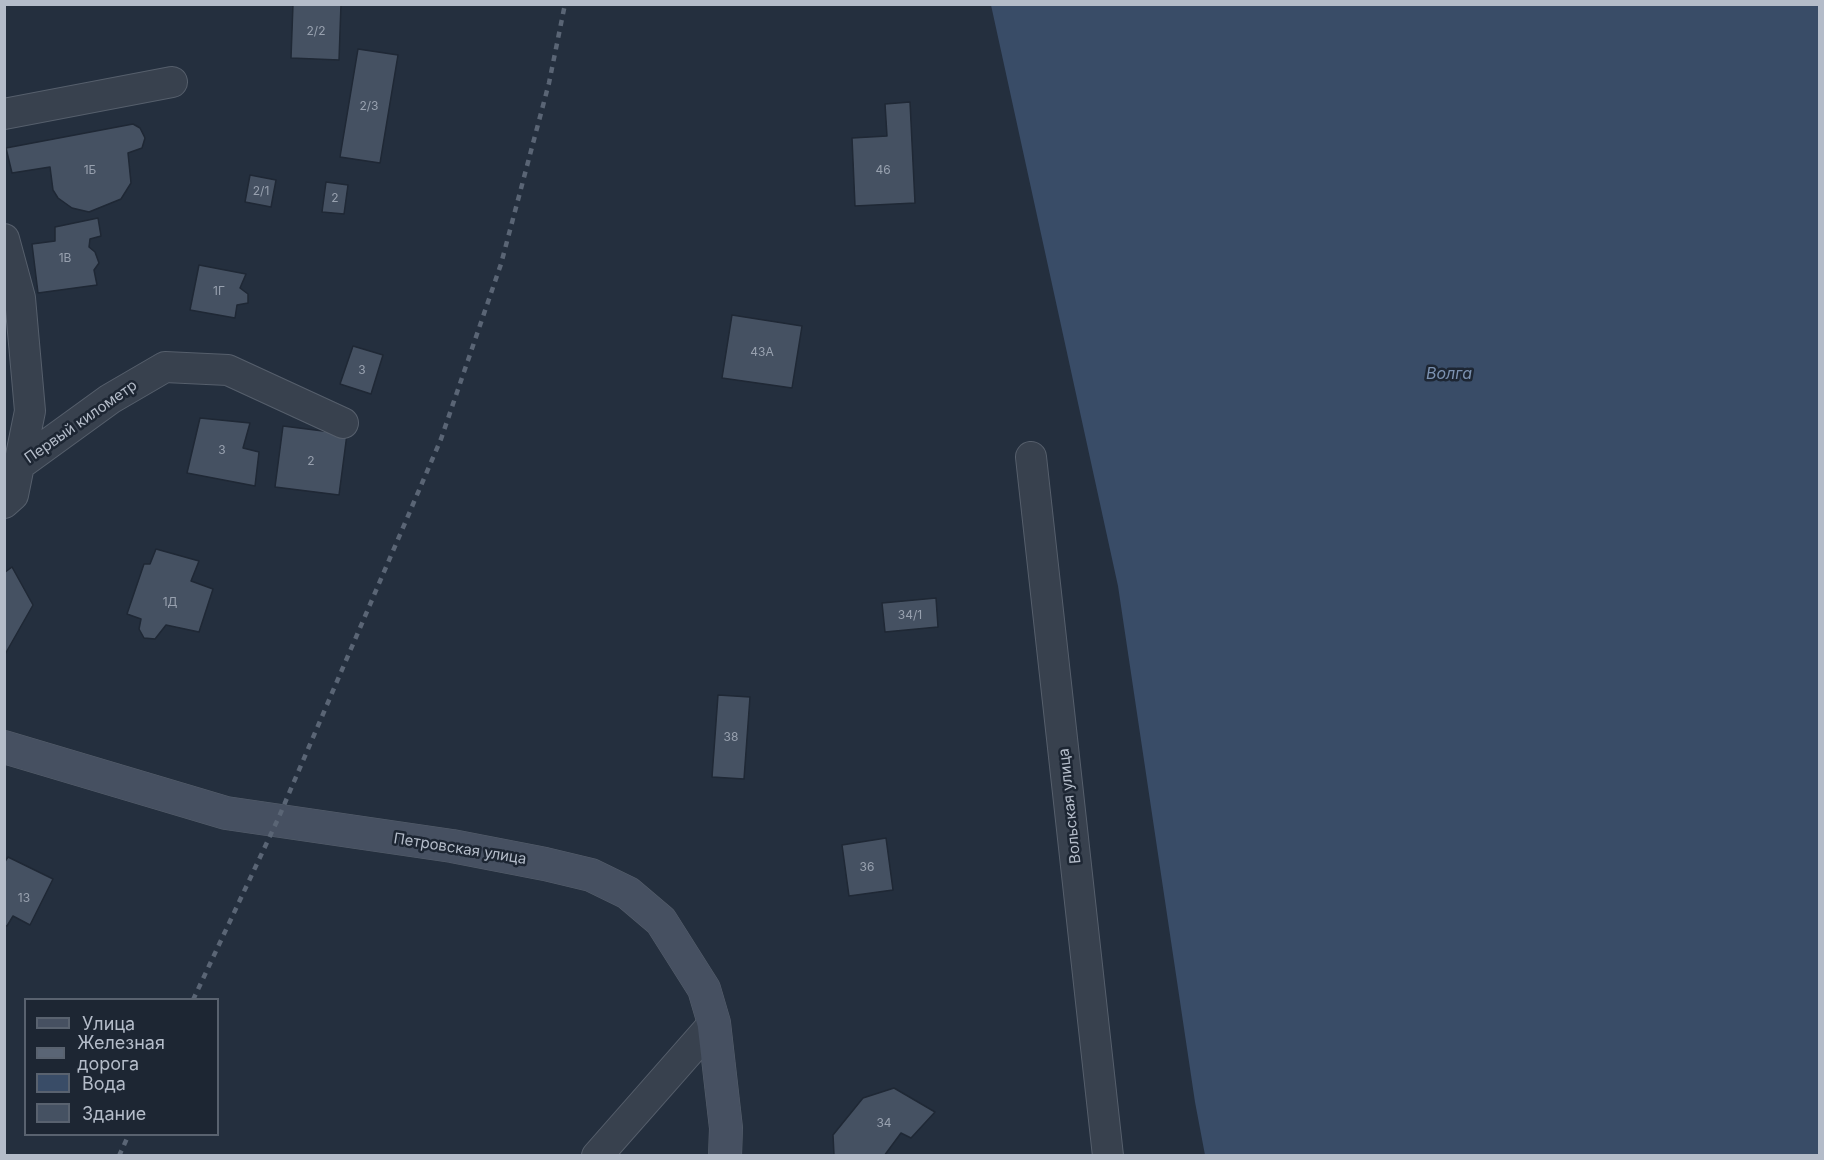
<!DOCTYPE html>
<html>
<head>
<meta charset="utf-8">
<style>
  body { margin:0 }
  #map { position:relative; width:1824px; height:1160px; overflow:hidden; background:#242f3e; font-family:Inter,sans-serif }
  canvas { display:block }
  .frame { position:absolute; inset:0; border:6px solid #b4bcc9; pointer-events:none }
  .legend { position:absolute; left:24px; top:998px; width:195px; height:138px; box-sizing:border-box; background:#1d2633; border:2px solid #59626f; margin:0; padding:8px 10px; list-style:none; font-size:18px; color:#b4bcc9 }
  .legend li { display:flex; align-items:center; gap:12px; height:30px }
  .legend b { width:30px; border:2px solid #59626f }
</style>
</head>
<body>
<div id="map">
<canvas width="1824" height="1160"></canvas>
<div class="frame"></div>
<ul class="legend">
<li><b style="height:8px;background:#465061"></b>Улица</li>
<li><b style="height:8px;background:#5a6575"></b>Железная дорога</li>
<li><b style="height:16px;background:#394c67"></b>Вода</li>
<li><b style="height:16px;background:#455162"></b>Здание</li>
</ul>
</div>
<script>
const context = document.querySelector('canvas').getContext('2d');
context.lineJoin = 'round';
function fill(path, color) { context.fillStyle = color; context.fill(path, 'evenodd'); }
function strokePath(path, color, width, dash) { context.strokeStyle = color; context.lineWidth = width; context.lineCap = dash ? 'butt' : 'round'; context.setLineDash(dash || []); context.stroke(path); }
function label(font, color, halo, rows, align = 'center') {
  context.font = font + ' Inter,sans-serif'; context.lineWidth = 5; context.setLineDash([]); context.textBaseline = 'middle'; context.strokeStyle = halo; context.fillStyle = color; for (const [text, x, y, turn = 0] of rows) {
    context.save(); context.translate(x, y); context.rotate((+turn || 0) * Math.PI / 180); context.textAlign = isNaN(turn) ? turn : align; if (halo) context.strokeText(text, 0, 0); context.fillText(text, 0, 0); context.restore();
  }
}
const water = new Path2D(`
  M991,5H1819V1155H1205L1195,1102L1118,586Z`);
const building = new Path2D(`
  M293,4H341L339,60L291,58Z
  M358,49L398,55L380,163L340,157Z
  M910,102L915,203L855,206L852,138L887,136L885,104Z
  M133,124L140,128L145,138L142,148L128,153L131,183L121,199L89,212L72,208L58,198L53,190L50,167L12,173L6,148Z
  M250,175L276,180L271,207L245,202Z
  M326,182L348,185L344,214L322,212Z
  M98,218L101,236L90,239L89,247L95,252L99,263L94,270L97,285L38,293L32,244L55,241V227Z
  M199,265L246,274L240,288L248,294V303L237,305L235,318L190,310Z
  M732,315L802,326L792,388L722,378Z
  M353,346L383,355L371,394L340,384Z
  M200,418L250,423L243,448L259,452L255,486L187,473Z
  M283,426L347,434L339,495L275,487Z
  M156,549L199,561L191,581L213,589L199,632L166,625L155,639L144,638L139,629L141,619L127,614L144,564H150Z
  M12,567L33,605L4,656V573Z
  M936,598L938,627L885,632L882,603Z
  M718,695L750,697L744,779L712,777Z
  M886,838L893,890L849,896L842,845Z
  M8,857L53,879L30,925L13,916L7,926L4,925V863Z
  M894,1088L935,1112L911,1138L901,1133L884,1156L834,1155L833,1135L863,1098Z`);
const street = new Path2D(`
  M4,114L172,82
  M4,239L20,298L30,411L13,495L4,503
  M1031,457L1108,1156
  M19,465L110,399L165,367L228,370L343,423
  M597,1156L714,1023`);
const secondary = new Path2D(`
  M4,747L226,813L452,846L545,864L591,875L628,893L661,921L704,989L714,1023L726,1128L725,1156`);
const rail = new Path2D(`
  M193,1000L278,819L441,439L501,264L549,83L565,4
  M119,1156L129,1134`);
const numberNames = [
  ["2/2",316,31],
  ["2/3",369,106],
  ["1Б",90,170],
  ["46",883,170],
  ["2/1",261,191],
  ["2",335,198],
  ["1В",65,258],
  ["1Г",219,291],
  ["43А",762,352],
  ["3",362,370],
  ["3",222,450],
  ["2",311,461],
  ["1Д",170,602],
  ["34/1",910,615],
  ["38",731,737],
  ["36",867,867],
  ["13",24,898],
  ["34",884,1123]
];
const streetNames = [
  ["Первый километр",81,422,-35],
  ["Вольская улица",1070,806,-96],
  ["Петровская улица",460,849,9]
];
const waterNames = [
  ["Волга",1449,374]
];
fill(water, '#394c67');
fill(building, '#455162');
strokePath(building, '#1f2835', 1.5);
strokePath(street, '#565f6c', 32);
strokePath(secondary, '#565f6c', 34);
strokePath(street, '#38414e', 30);
strokePath(secondary, '#465061', 33);
strokePath(rail, '#5a6575', 4.5, [6, 6]);
label('12px', '#98a1af', null, numberNames);
label('15px', '#b4bcc9', '#1d2633', streetNames);
label('italic 16px', '#7c92b1', '#1d2633', waterNames);
</script>
</body>
</html>
